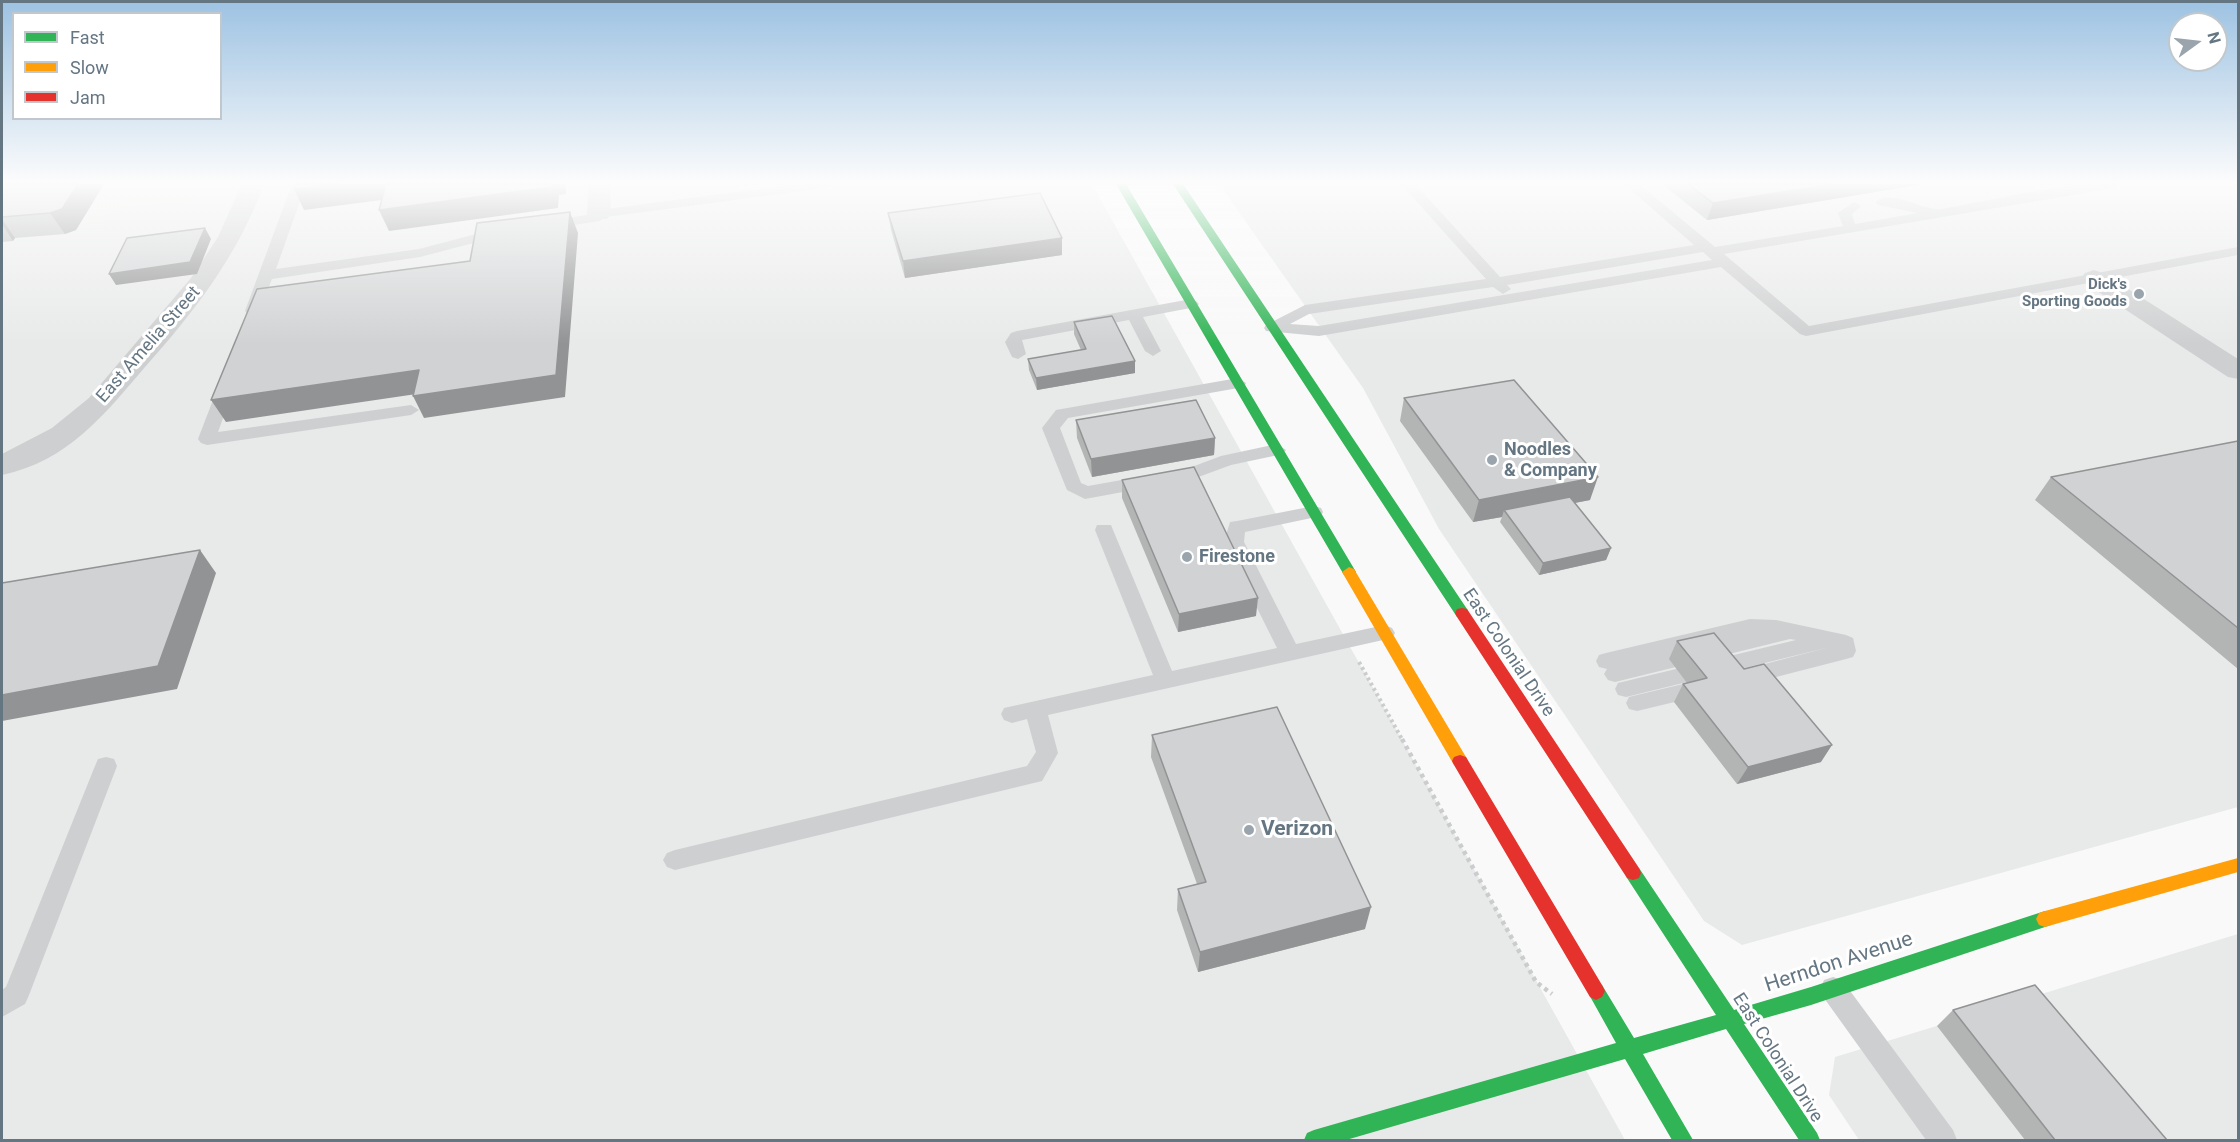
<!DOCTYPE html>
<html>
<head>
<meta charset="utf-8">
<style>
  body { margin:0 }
  #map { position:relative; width:2240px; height:1142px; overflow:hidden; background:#f9f9f9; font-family:Roboto,sans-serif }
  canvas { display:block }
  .frame { position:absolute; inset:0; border:3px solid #657683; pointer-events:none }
  .legend { position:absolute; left:12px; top:12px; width:210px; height:108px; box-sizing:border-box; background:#fff; border:2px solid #c1c8cd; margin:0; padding:8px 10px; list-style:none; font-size:18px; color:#657683 }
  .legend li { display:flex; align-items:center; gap:12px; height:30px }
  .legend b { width:30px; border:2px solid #c1c8cd }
  .north { position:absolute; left:2168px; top:12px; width:60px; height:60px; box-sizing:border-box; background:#fff; border:2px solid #c1c8cd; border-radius:50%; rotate:75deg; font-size:16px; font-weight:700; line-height:24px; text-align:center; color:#657683 }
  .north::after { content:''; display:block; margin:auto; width:21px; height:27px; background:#99a4ac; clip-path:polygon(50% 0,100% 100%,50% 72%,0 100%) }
</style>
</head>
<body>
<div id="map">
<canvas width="2240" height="1142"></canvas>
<div class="frame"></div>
<ul class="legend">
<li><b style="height:8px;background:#30b455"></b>Fast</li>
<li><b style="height:8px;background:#ff9f0a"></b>Slow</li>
<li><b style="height:8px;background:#e5322d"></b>Jam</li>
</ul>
<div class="north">N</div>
</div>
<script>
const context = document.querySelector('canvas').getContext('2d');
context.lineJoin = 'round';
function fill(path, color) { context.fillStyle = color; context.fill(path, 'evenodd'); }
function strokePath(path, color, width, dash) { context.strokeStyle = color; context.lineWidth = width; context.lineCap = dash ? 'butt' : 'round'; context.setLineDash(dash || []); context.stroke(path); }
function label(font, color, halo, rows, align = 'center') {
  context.font = font + ' Roboto,sans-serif'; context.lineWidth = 6; context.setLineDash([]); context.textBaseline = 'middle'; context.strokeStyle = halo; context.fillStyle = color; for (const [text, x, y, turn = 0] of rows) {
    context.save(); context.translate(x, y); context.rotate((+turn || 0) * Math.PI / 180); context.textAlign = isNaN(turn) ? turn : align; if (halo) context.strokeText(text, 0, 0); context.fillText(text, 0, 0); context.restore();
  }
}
const built = new Path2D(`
  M2,184H1092L1625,1140H2Z
  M1219,184H2238V807L1742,945L1704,921L1439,529L1363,388Z
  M2238,934V1140H1859L1829,1095L1835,1057Z`);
const green = new Path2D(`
  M104,184H247L241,199L230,200L231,195L110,209L100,226L76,230Z`);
const pathFar1 = new Path2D(`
  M1359,662L1403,741`);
const path = new Path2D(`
  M1402,739L1536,982L1552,994`);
const lane = new Path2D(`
  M292,184H306L276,269L419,249L499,228L506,232L504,235L420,257L272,279L258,314H248L245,311Z
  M796,184H832L825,188L606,217L599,221L549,229L542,225L544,222L592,214L599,210Z
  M1401,184H1415L1500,277L1694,245L1624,184H1639L1715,247L1843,226L1838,213L1854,202L1861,206L1852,214L1855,224L1918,213L1878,205L1876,202C1890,188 1925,212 1942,209C2000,199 2062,182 2121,184L2114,188L1724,254L1809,326L2238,247V255L1806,336L1800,334L1721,267L1319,336L1266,331L1264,328L1266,325L1305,305L1486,279ZM1703,252L1712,260L1319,326L1290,324L1309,314L1493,287L1503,294L1511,289L1507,285Z
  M1191,299L1196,301L1199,304L1196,307L1143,317L1161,351L1153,356L1145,351L1129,320L1022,340L1026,354L1018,359L1012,357L1005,342L1011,333L1017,331Z
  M1238,378L1246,383L1244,387L1068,418L1060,428L1081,483L1088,486L1189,468L1221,456L1277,444L1286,450L1283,454L1231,465L1193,479L1085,499L1067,490L1042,428L1056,410Z
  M226,382L234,387L218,432L411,405L419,410L411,415L207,445L201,443L198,439L218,387Z
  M1314,506L1321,508L1323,512L1321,516L1245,532L1244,542L1296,644L1385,625L1392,628L1395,633L1392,638L1048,715L1058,753L1042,781L675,870L667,867L663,860L667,853L675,850L1027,766L1036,752L1027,719L1012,723L1004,720L1001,714L1004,708L1153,675L1095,530L1097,525H1111L1113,530L1172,671L1277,648L1224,542L1230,522L1237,521Z
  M1750,619L1776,620L1846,635L1853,638L1856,651L1853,657L1846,659L1745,685L1738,683L1734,677L1738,671L1830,647L1626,697L1618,695L1615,689L1618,683L1796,640L1790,639L1615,682L1608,680L1604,674L1607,669L1599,667L1596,661L1599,655L1606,653Z
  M1704,679L1712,681L1715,687L1712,693L1637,711L1629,709L1626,703L1629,697L1637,695Z
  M106,757L114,759L117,766L29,995L25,1004L2,1017V990L6,987L95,766L98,759Z
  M1833,977L1842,980L1953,1130L1957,1140H1926L1824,998L1820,989L1824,980Z`);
const street = new Path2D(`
  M242,184H264C238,255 195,311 145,367C104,415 68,461 2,475V454L52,428L89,398L191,278L218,237Z
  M588,184H610L611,214L607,219H591L587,214Z
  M2094,270L2103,273L2238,359V379L2228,377L2085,283L2081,278L2085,273Z`);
const fast = new Path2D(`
  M1116,184H1126L1356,572L1354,575H1344Z
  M1173,184H1183L1467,609L1469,613L1467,617H1457Z
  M1633,866L1639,868L1734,1010L1811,987L2045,911L2051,913L2054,919L2051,925L1811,1005L1744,1024L1817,1133L1820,1140H1799L1726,1029L1643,1054L1693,1140H1672L1625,1059L1346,1140H1304L1307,1133L1314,1130L1616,1043L1587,991L1590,985L1596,982L1602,985L1634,1038L1716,1015L1627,878L1625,873L1627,868Z`);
const slow = new Path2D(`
  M1349,567L1354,569L1466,757L1468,761L1466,765L1460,767L1454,765L1342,572Z
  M2238,858V872L2045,927L2039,925L2036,919L2039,913L2045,911Z`);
const jam = new Path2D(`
  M1462,608L1467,609L1639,868L1641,873L1639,878L1633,880L1627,878L1457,617L1455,613L1457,609Z
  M1460,755L1466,757L1602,985L1605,991L1602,997L1596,1000L1590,997L1454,765L1452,761L1454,757Z`);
const wall = new Path2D(`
  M2,184H104L76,230L65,234L15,238L13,241L2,242Z
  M1662,184H1923L1707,220Z
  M888,213L1062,255L905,278L891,230Z
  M1074,322L1135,361V373L1037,390L1029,370L1028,359L1081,350L1074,334Z
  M1404,398L1590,500L1574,503L1611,548L1606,560L1539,575L1500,522L1502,517L1473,522L1400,421Z
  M1076,420L1215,438L1214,455L1092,477L1077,438Z
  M2238,441V669L2035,500L2051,477Z
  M1122,480L1256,616L1178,632L1122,498Z
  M1677,641L1821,762L1737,784L1674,702L1683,684L1687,683L1669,659Z
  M1152,735L1365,929L1198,972L1177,910L1178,889L1197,884L1151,757Z
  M1953,1010L2167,1140H2025L1937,1026Z`);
const shadedWall = new Path2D(`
  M78,184H104L76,230L65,234L50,213Z
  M338,184H391L397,198L304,210L294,189Z
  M551,184H565L566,188V194L559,195L558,208L389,231L379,210Z
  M1833,184H1923L1707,220L1713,203Z
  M570,212L578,233L565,397L424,418L413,396Z
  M2,219L15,238L13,241L2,224Z
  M205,228L211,239L197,274L116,285L109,274Z
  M1062,238V255L905,278L903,261Z
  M1135,361V373L1037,390L1036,378Z
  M419,370L430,392L226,422L211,400Z
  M1215,438L1214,455L1092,477L1091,459Z
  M1598,477L1590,500L1508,516L1504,510L1502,517L1473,522L1479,500Z
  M1611,548L1606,560L1539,575L1543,563Z
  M200,550L216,573L177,689L2,721V695Z
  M1258,598L1256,616L1178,632L1179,614Z
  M1832,745L1821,762L1737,784L1748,767Z
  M1371,907L1365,929L1198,972L1200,952Z`);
const building = new Path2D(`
  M2,184H78L62,209L50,213L2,217Z
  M296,184H338L294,189Z
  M386,184H551V187L379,210Z
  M1688,184H1833L1713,203Z
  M1040,193L1062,238L903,261L888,213Z
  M570,212L556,375L413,396L419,370L211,400L257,289L470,261L477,223Z
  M205,228L190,262L109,274L127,238Z
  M1112,316L1135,361L1036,378L1028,359L1086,349L1074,322Z
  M1514,380L1598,477L1479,500L1404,398Z
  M1196,400L1215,438L1091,459L1076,420Z
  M2238,441V628L2051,477Z
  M1194,467L1258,598L1179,614L1122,480Z
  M1570,497L1611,548L1543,563L1504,510Z
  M200,550L158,666L2,695V583Z
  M1714,633L1744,669L1764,664L1832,745L1748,767L1683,684L1707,678L1677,641Z
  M1277,707L1371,907L1200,952L1178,889L1206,882L1152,735Z
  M2035,985L2167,1140H2055L1953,1010Z`);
const markers = [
  [2139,294,6,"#99a4ac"],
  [1492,460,6,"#99a4ac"],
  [1187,557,6,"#99a4ac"],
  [1249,830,6,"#99a4ac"]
];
const farPoinames = [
  ["Dick's",2127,285],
  ["Sporting Goods",2127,302]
];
const streetNames = [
  ["East Amelia Street",149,345,-49],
  ["East Colonial Drive",1508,653,56],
  ["East Colonial Drive",1777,1058,57]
];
const poiNames = [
  ["Noodles",1504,450],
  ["& Company",1504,471],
  ["Firestone",1199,557]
];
const nearPoinames = [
  ["Verizon",1261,830]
];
const nearStreetnames = [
  ["Herndon Avenue",1839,963,-18]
];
fill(built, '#e8e9e9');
fill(green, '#e8ebe6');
strokePath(pathFar1, '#cbcccd', 4, [3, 3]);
strokePath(path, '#cbcccd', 4.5, [4, 4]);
fill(lane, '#cecfd0');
fill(street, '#cecfd0');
fill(fast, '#30b455');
fill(slow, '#ff9f0a');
fill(jam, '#e5322d');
fill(wall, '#b3b5b5');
fill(shadedWall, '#929394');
fill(building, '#d0d2d3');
strokePath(building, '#929394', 1.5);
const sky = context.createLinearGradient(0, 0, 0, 344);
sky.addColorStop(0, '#9dc2e2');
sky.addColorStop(0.53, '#fcfcfc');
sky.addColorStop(1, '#fcfcfc00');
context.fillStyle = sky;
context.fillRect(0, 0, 2240, 344);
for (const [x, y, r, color] of markers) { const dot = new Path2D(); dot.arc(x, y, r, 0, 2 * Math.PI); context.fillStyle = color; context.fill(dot); strokePath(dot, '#fff', 2); }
label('bold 15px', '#657683', '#fff', farPoinames, 'right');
label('18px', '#657683', '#fff', streetNames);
label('bold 18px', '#657683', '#fff', poiNames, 'left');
label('bold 21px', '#657683', '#fff', nearPoinames, 'left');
label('21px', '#657683', '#fff', nearStreetnames);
</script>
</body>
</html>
